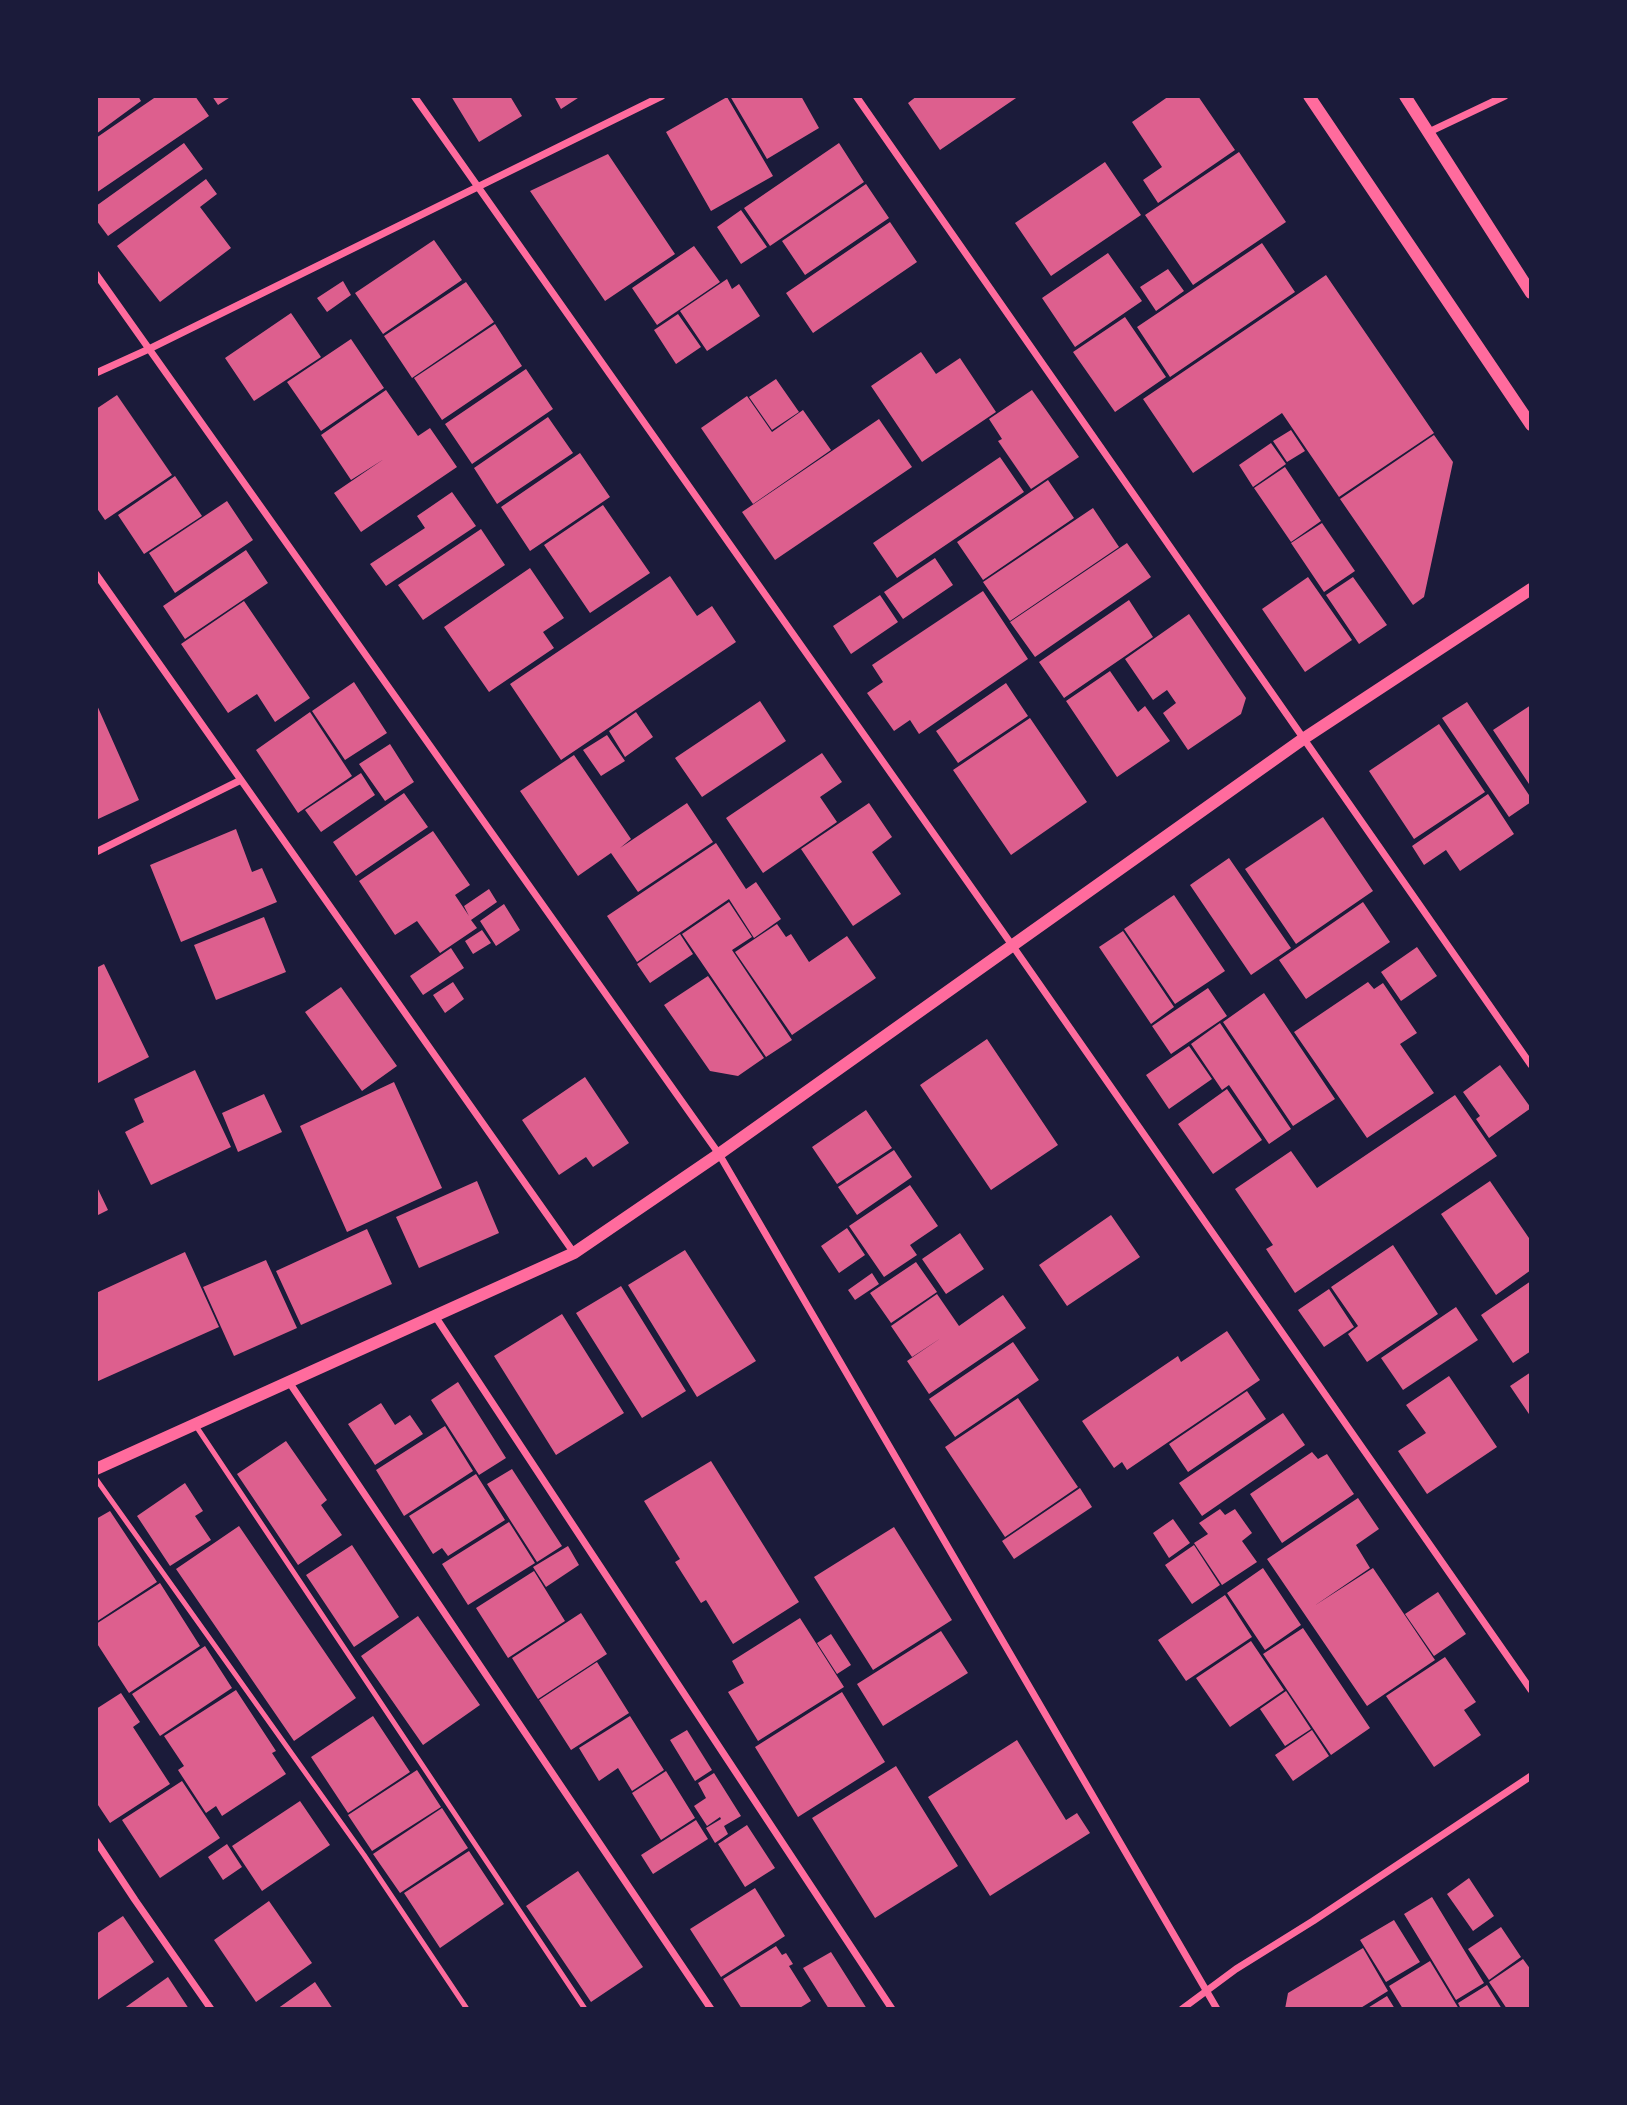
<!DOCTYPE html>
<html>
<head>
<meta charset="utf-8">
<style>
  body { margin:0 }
  #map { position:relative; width:1627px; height:2105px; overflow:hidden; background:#1b1b3a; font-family:"Playfair Display",serif }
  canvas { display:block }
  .frame { position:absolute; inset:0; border:98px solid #1b1b3a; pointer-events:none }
</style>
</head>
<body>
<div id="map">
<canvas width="1627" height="2105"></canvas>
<div class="frame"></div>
</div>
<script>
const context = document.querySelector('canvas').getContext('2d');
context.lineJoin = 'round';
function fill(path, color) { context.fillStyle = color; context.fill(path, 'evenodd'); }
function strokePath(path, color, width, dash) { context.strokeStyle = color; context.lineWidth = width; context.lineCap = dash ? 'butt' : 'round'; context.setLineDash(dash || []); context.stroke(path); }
const building = new Path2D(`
  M96,96H138L141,101L96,134Z
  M157,96H195L209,116L96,193V138Z
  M212,96H232L218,105Z
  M451,96H510L522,116L479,142Z
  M554,96H581L561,109Z
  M730,96H801L819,128L767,159Z
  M917,96H1019L940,150L908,103Z
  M1169,96H1198L1235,150L1158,203L1143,180L1162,167L1132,122Z
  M727,97L773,176L711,211L666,132Z
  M184,143L203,169L108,236L96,220V206Z
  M839,143L864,182L770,246L744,208Z
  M1239,152L1286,222L1193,285L1145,215Z
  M608,154L675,254L605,301L530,191Z
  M1105,162L1141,215L1051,276L1015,223Z
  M206,179L217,194L200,207L231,248L160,302L117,246Z
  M866,184L889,218L805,275L782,241Z
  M741,210L767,247L741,264L717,227Z
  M890,222L917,262L813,333L786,293Z
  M434,240L462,280L383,334L355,293Z
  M1262,243L1295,292L1170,377L1137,327Z
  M694,246L720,282L657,325L632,288Z
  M1108,253L1142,301L1075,347L1042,298Z
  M1168,269L1184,291L1156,311L1140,287Z
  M1326,275L1434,433L1339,497L1282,413L1193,473L1143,399Z
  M727,279L732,289L739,284L760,316L707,351L680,311Z
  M343,281L351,295L327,312L317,298Z
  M466,282L494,322L412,378L384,336Z
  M291,313L321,357L254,401L225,358Z
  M678,314L701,347L676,364L654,330Z
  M1125,317L1166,377L1115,412L1073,352Z
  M495,324L522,366L442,420L414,378Z
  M351,339L384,388L321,431L287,382Z
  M921,352L936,374L960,358L996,412L922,462L871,386Z
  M526,369L553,409L472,464L445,424Z
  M776,379L799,412L772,430L749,397Z
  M386,390L418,436L430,428L457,467L361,532L334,493L384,459L351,480L321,435Z
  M1032,390L1079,457L1031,489L998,441L1002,439L989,419Z
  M117,395L172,475L105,520L96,507V409Z
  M747,396L772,432L803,410L831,450L753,504L701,428Z
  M548,417L573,453L497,504L474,468Z
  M879,419L912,467L775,560L742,512Z
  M1291,430L1305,451L1287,462L1273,441Z
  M1434,435L1453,462L1424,597L1413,605L1340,499Z
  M1271,443L1286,464L1253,487L1239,465Z
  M580,453L610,497L530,551L501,507Z
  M1000,457L1024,492L897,578L873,543Z
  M1285,467L1321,521L1291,542L1254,488Z
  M175,476L202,516L144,554L118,515Z
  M1048,480L1074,518L983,580L957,542Z
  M452,492L476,526L386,586L370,564L425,528L417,516Z
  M227,501L253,540L175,593L149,553Z
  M603,505L650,573L590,613L544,545Z
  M1093,508L1119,547L1010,621L983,582Z
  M1322,523L1355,571L1324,592L1291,543Z
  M481,529L505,565L423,620L398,585Z
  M1127,543L1151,577L1035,657L1010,622Z
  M246,550L268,583L185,639L163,606Z
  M935,558L953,585L903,619L884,592Z
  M530,568L564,618L543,632L554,648L489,692L444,627Z
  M670,576L697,616L712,606L736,642L561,760L510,684Z
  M1308,577L1352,640L1305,672L1262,609Z
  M1353,577L1387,625L1359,644L1326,595Z
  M983,591L1028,659L919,734L910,720L894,731L867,693L883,682L872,665Z
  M880,595L898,622L851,654L833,626Z
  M1129,600L1153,637L1064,698L1039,662Z
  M244,601L310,698L275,722L257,694L228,713L181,644Z
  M1189,614L1246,698L1241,714L1188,750L1163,713L1176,703L1167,690L1153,700L1125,659Z
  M1110,671L1138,712L1145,706L1170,741L1117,777L1066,701Z
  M354,682L387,733L345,760L312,711Z
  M1006,683L1028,716L958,763L936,731Z
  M760,701L786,741L702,797L675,758Z
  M1467,702L1531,798V802L1509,817L1442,718Z
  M96,703L139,800L96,820Z
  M1531,705V787L1493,730Z
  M310,712L352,776L298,813L256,750Z
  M636,712L653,737L625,757L609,731Z
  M1030,718L1087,802L1011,855L953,770Z
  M1439,724L1485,792L1414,839L1369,771Z
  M607,735L625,761L601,776L583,750Z
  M390,744L414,782L385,801L359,764Z
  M822,753L842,782L820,797L837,822L763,873L726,818Z
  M574,755L631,839L620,848L687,803L713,842L638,892L611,853L578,876L520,791Z
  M361,773L375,795L321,832L305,810Z
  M404,793L428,827L356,876L333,842Z
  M1488,794L1514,834L1460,871L1446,850L1424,865L1412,846Z
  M869,803L892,837L872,852L901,894L853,926L801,849Z
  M1323,817L1373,891L1296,944L1245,869Z
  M236,829L252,872L262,868L277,902L181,942L150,865Z
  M433,831L470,885L455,895L469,916L464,906L489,889L497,902L471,920L477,928L440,953L417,921L395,935L359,881Z
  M716,843L746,889L756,882L781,919L754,938L729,899L637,962L607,916Z
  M1229,858L1291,948L1251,975L1190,885Z
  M1174,895L1225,971L1175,1004L1124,929Z
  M729,902L752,937L732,950L792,1040L766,1057L682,934Z
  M1363,902L1390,942L1306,999L1279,960Z
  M504,904L520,930L496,946L480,921Z
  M264,917L286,972L216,1000L194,945Z
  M777,924L786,937L791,934L809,962L847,936L876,978L792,1035L735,952Z
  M482,930L491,943L473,954L465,941Z
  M1123,931L1174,1007L1151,1024L1099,947Z
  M680,934L693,954L650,983L637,964Z
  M1417,947L1437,976L1401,1001L1381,972Z
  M451,948L464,968L423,995L410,976Z
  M104,964L149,1057L96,1084V968Z
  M708,976L764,1058L738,1076L710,1071L664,1005Z
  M453,982L464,999L445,1013L433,995Z
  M1368,982L1374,989L1383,983L1417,1033L1400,1044L1434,1093L1367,1138L1294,1032Z
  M341,987L397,1066L362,1091L305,1012Z
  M1208,988L1227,1016L1171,1054L1152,1026Z
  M1264,993L1335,1099L1293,1126L1223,1022Z
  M1220,1023L1291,1129L1269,1144L1229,1085L1222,1090L1191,1044Z
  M987,1039L1058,1145L991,1190L920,1085Z
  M1189,1046L1212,1079L1169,1109L1146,1075Z
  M1500,1065L1531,1108L1489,1138L1476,1119L1480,1116L1463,1092Z
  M195,1070L231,1147L151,1185L125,1132L144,1122L134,1099Z
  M585,1077L629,1143L593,1167L586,1157L559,1175L522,1120Z
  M394,1082L442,1188L347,1232L300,1126Z
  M1227,1089L1262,1140L1213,1174L1178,1124Z
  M264,1094L282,1132L238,1152L222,1113Z
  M1455,1095L1497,1156L1295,1293L1266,1249L1273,1245L1235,1189L1291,1151L1317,1188Z
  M866,1110L892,1148L837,1184L812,1147Z
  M894,1150L912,1177L857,1215L838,1187Z
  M477,1181L499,1233L419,1268L396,1217Z
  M1490,1181L1531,1241V1270L1496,1295L1441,1214Z
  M96,1185L108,1210L96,1216Z
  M910,1185L938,1226L910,1245L917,1255L884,1277L849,1226Z
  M1111,1215L1140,1257L1067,1306L1039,1265Z
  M847,1228L865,1255L839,1273L821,1246Z
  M367,1229L392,1284L301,1325L276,1271Z
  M960,1233L984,1269L946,1294L922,1259Z
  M1393,1245L1438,1314L1367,1362L1348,1334L1358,1326L1331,1287Z
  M685,1250L756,1361L697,1397L628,1285Z
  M185,1252L219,1327L96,1382V1293Z
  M266,1260L297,1328L234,1356L203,1287Z
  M916,1262L937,1292L891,1323L870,1293Z
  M872,1273L879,1284L855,1300L848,1290Z
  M1531,1281V1351L1513,1363L1481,1315Z
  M621,1286L686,1391L642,1418L576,1313Z
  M1329,1289L1354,1327L1324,1347L1298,1310Z
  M937,1294L959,1326L1003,1295L1026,1328L929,1394L907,1361L941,1338L912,1357L891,1326Z
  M1456,1307L1478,1340L1403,1390L1381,1358Z
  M562,1314L624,1413L556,1455L494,1356Z
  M1227,1331L1260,1380L1127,1470L1122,1462L1114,1468L1082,1421L1178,1356L1181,1362Z
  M1013,1342L1039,1380L955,1437L929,1399Z
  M1531,1372V1417L1510,1386Z
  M1449,1376L1497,1447L1427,1494L1398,1451L1426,1433L1406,1405Z
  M458,1382L506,1458L479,1475L431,1400Z
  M1247,1391L1266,1419L1188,1472L1169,1444Z
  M1018,1398L1078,1487L1005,1537L945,1447Z
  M381,1403L395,1425L410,1415L423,1434L375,1465L348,1424Z
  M1283,1413L1305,1445L1202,1516L1179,1483Z
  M445,1426L473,1471L404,1516L376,1470Z
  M286,1441L327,1500L321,1505L342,1535L298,1565L237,1474Z
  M1312,1452L1318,1459L1327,1454L1354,1494L1282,1543L1250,1494Z
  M711,1461L799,1602L733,1644L706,1600L701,1603L675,1562L680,1559L644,1501Z
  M512,1469L562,1546L537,1562L487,1484Z
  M476,1474L505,1520L448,1556L442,1548L433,1554L409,1516Z
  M185,1483L203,1511L195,1516L211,1540L170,1566L137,1516Z
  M1080,1488L1092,1507L1014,1559L1002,1541Z
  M1358,1498L1379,1529L1356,1545L1370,1568L1314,1606L1373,1568L1435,1660L1367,1706L1267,1559Z
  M1220,1509L1225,1515L1235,1509L1252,1533L1242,1541L1257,1562L1222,1585L1194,1543L1208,1534L1199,1523Z
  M110,1511L157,1582L96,1622V1519Z
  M1173,1519L1190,1543L1169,1558L1153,1533Z
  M509,1522L535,1563L468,1605L442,1564Z
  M239,1526L356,1698L294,1741L176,1569Z
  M894,1527L952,1620L873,1670L814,1577Z
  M352,1545L399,1617L354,1647L306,1575Z
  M1194,1545L1220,1585L1192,1604L1165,1565Z
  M568,1546L579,1565L546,1587L533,1567Z
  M1263,1568L1301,1625L1265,1650L1227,1593Z
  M534,1571L565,1621L508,1658L476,1608Z
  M160,1583L200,1646L129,1693L96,1642V1624Z
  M1438,1592L1466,1634L1434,1656L1405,1614Z
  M1225,1595L1252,1637L1186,1681L1158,1640Z
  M581,1613L607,1654L538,1699L512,1658Z
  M418,1616L480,1705L423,1745L361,1656Z
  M800,1618L844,1687L758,1741L728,1692L744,1683L732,1661Z
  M1303,1628L1370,1728L1331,1755L1263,1654Z
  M941,1631L968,1673L883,1726L857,1684Z
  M831,1634L851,1665L837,1674L817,1643Z
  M1251,1641L1284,1690L1230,1727L1196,1678Z
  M205,1646L232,1688L160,1736L132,1694Z
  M1445,1657L1476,1702L1464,1710L1481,1735L1434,1767L1386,1696Z
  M597,1662L629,1713L571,1750L539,1700Z
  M236,1690L276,1751L272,1753L286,1774L222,1816L216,1806L206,1813L178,1770L184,1766L164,1736Z
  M1286,1691L1311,1729L1285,1746L1260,1709Z
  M842,1692L885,1762L798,1817L755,1747Z
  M121,1693L140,1722L133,1727L170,1784L110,1823L96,1802V1709Z
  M373,1716L410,1772L348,1813L311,1757Z
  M630,1716L664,1770L632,1791L618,1768L599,1781L579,1748Z
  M687,1730L712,1770L695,1781L670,1740Z
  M1312,1730L1329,1756L1293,1781L1275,1755Z
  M1017,1740L1066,1820L1077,1813L1090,1833L990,1896L928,1797Z
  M896,1766L958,1866L875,1918L812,1818Z
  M417,1770L441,1807L372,1851L348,1815Z
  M666,1771L695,1818L661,1840L632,1793Z
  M714,1773L741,1816L724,1826L728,1834L715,1843L706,1828L721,1819L720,1817L707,1826L694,1806L706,1798L698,1783Z
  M182,1781L220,1838L160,1878L122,1820Z
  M300,1801L330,1845L262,1891L232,1846Z
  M442,1808L468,1848L400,1893L373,1854Z
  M696,1820L708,1839L653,1874L641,1855Z
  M747,1825L775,1868L745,1887L718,1844Z
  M227,1844L242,1867L223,1880L208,1857Z
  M469,1851L504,1904L440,1948L404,1893Z
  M578,1871L643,1967L591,2002L526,1906Z
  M1469,1878L1494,1916L1473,1931L1447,1894Z
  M755,1888L785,1936L721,1977L690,1929Z
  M1432,1897L1484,1983L1456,2000L1404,1914Z
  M269,1901L312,1963L256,2002L214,1940Z
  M123,1916L154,1962L96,2001V1934Z
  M1394,1920L1420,1962L1386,1982L1360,1940Z
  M1501,1927L1521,1957L1489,1980L1468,1949Z
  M776,1946L782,1955L786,1953L793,1964L789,1966L811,2001L798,2009H742L723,1979Z
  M1363,1948L1388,1991L1359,2009H1285L1288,1993Z
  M831,1952L867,2009H829L803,1968Z
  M1523,1959L1531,1970V2009H1507L1489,1982Z
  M1430,1961L1459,2009H1403L1389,1986Z
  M168,1977L189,2009H123Z
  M315,1982L333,2009H277Z
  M1487,1985L1502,2009H1461L1458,2003Z
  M1387,1996L1395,2009H1366Z`);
const service = new Path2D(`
  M196,1426L585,2009
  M96,1479L364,1855L467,2009`);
const minor = new Path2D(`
  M414,96L1012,945L1531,1690
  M856,96L1531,1065
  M1429,132L1505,96
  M96,274L719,1154L1217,2009
  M96,373L149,349L662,96
  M96,574L574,1253
  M96,852L241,780
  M435,1316L892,2009
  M289,1382L711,2009
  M96,1841L135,1900L211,2009
  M1182,2009L1236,1969L1313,1921L1531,1776`);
const tertiary = new Path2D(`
  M1309,96L1531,425
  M1405,96L1531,293
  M96,1469L574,1253L719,1154L1303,739L1531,589`);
fill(building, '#dd5f8e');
strokePath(service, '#ff6b9d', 5);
strokePath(minor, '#ff6b9d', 7);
strokePath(tertiary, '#ff6b9d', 12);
</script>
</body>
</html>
